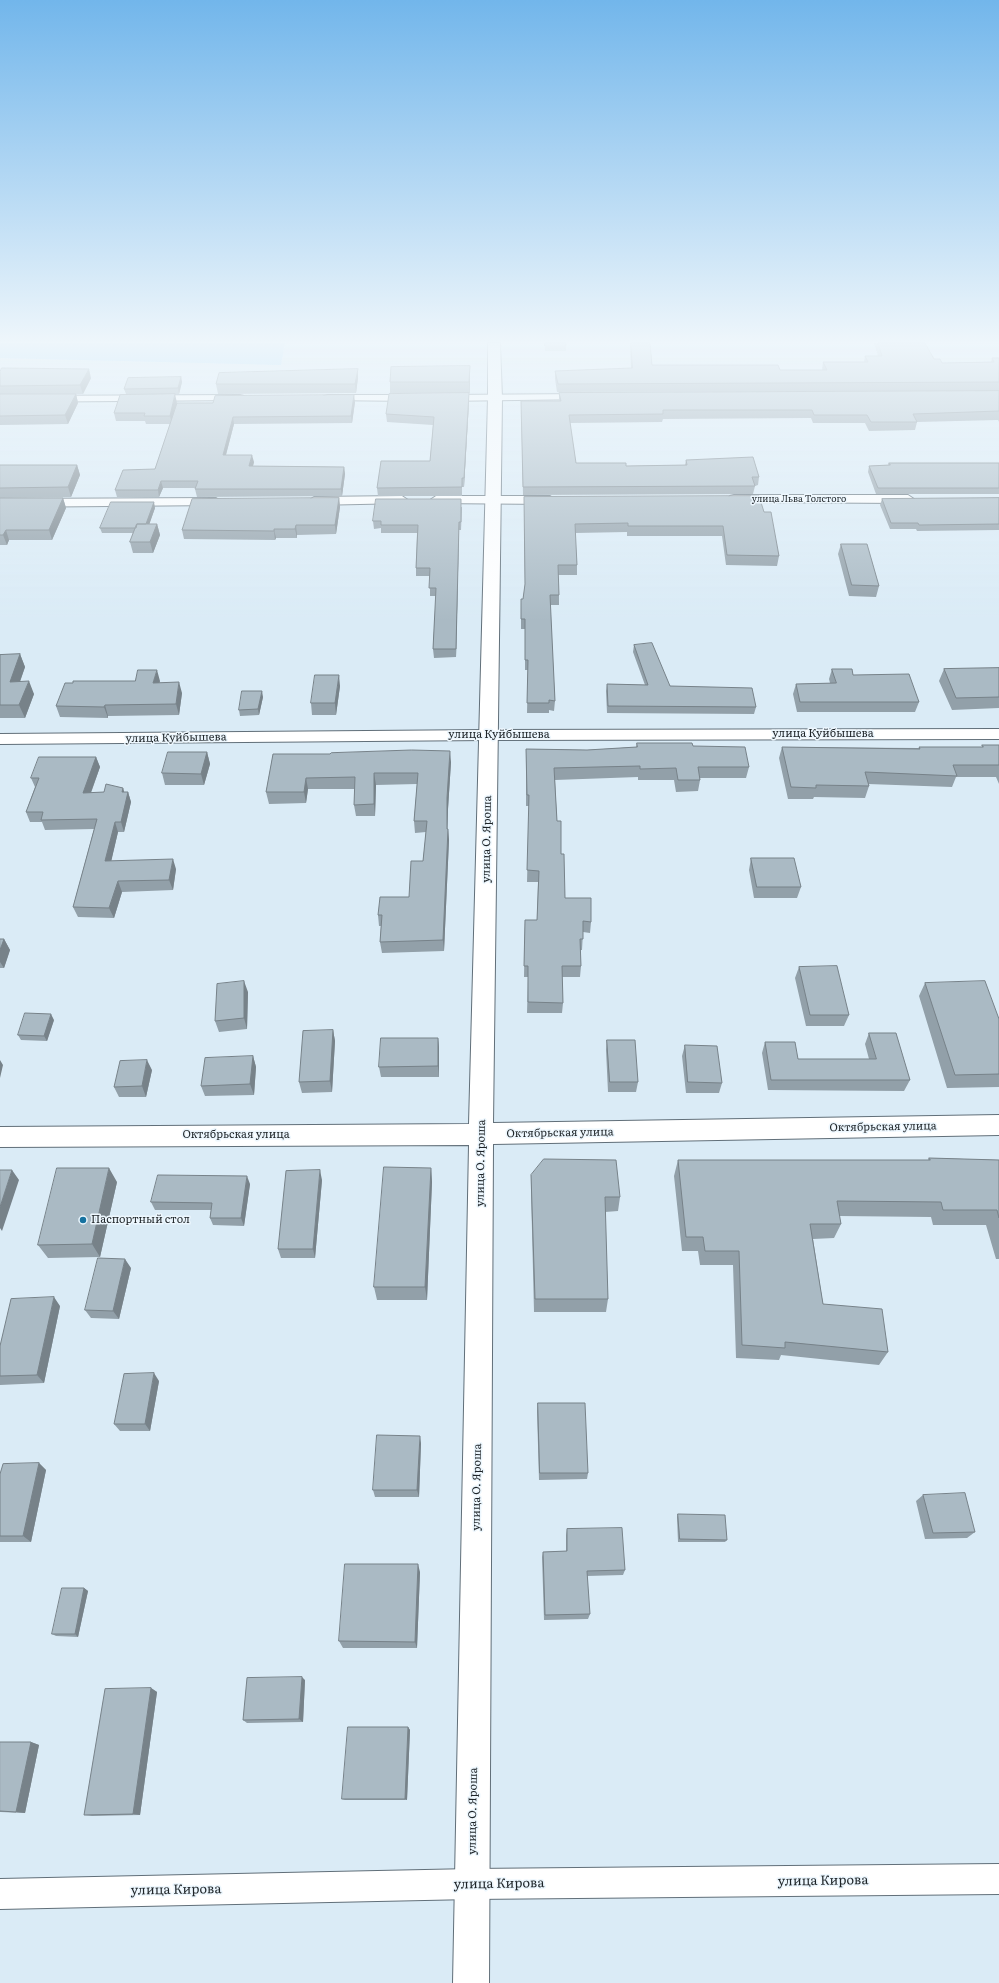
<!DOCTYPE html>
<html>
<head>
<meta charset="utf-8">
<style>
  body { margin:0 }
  canvas { display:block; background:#daebf6 }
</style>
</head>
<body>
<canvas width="999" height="1983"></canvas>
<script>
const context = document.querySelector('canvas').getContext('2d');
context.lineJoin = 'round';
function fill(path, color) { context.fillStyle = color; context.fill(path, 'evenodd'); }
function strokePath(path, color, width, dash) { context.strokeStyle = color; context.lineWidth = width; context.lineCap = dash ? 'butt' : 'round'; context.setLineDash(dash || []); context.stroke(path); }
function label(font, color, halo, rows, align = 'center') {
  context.font = font + ' Literata,serif'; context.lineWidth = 3; context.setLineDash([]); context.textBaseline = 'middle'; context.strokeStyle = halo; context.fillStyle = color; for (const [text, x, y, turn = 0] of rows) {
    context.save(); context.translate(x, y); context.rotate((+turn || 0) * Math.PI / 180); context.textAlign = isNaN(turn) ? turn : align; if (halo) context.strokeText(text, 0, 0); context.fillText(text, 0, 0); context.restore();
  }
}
const green = new Path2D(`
  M0,343H285L281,365L0,358Z`);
const street = new Path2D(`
  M586,394L590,395L592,397L590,399L442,401L436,398L442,395Z
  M240,395L244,396L246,398L244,400L0,402V396Z
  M328,395H414L420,398L414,401L324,400L322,398L324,396Z
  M734,495H908L914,499L908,503L730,502L728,499L730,496Z
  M402,496L408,500L406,503L314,505L308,501L314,497Z
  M436,496H550L556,500L550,504L432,503L430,500Z
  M216,498L222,502L220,505L0,507V499Z
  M999,729V739L489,740L0,744V734L489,730Z
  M999,1864V1894L472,1899L0,1909V1879L472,1869Z`);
const secondary = new Path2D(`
  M488,343H500L502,398L493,1123L999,1115V1135L493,1144L489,1983H453L469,1145L0,1147V1127L469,1124L488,398Z`);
const wall = new Path2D(`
  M545,343H566V351H545Z
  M630,343H650L652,365L780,370H822L823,362H864L865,356H878L874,343H925L934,359L942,363L991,362L992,358H999V391L557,392L555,379V371L631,369Z
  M470,366V393H390V382Z
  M0,372L91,378L83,394H76L78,403L68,424L0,425Z
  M181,377L182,382L179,394H126L124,389Z
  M358,378L356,393L218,394L216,384Z
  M999,391V422L998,420L917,422L915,430L869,431L865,423H813L811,418L663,419L662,422L570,423L576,463L626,466L685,465L686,460L759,477L758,485L755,486L753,494L523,495L521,401H559V393Z
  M469,393V402L464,487H462V496H378L377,488L430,461L433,425L387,422L386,414Z
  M355,402L352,423L234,424L226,455L254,462L253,466L344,467L345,474L342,496L197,497L195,489L196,488H163L159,497H117L115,490L155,469L170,424H146L145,421H116L114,413L177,403Z
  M889,463H999V494H876L868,472L869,466L888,465Z
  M0,465H77L80,475L71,497L0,498Z
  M0,498H63L66,508L52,540H9L7,545H0Z
  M339,498L340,507L336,534L297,535V538H276L275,540L184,539L182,530Z
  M999,498V530L917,531L916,529H890L880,505L882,499Z
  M524,506L764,512L779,556L777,566L726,565L722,536H627V532L575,533L577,565V575H558L559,595V605H550L555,701L554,711L549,710V713H527L528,670H525V629H521V599H523L525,586Z
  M462,507L461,530H459L456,657L434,658L433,649L436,596H430V576H416V568L417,533H381V528L374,529L373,521Z
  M155,508L149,524H157L160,535L153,553H133L130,542L133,533H102L100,528Z
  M841,544L879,586L876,597L849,596L838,554Z
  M634,645L670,686L756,707L754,714L607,713L606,691L607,684L645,685L633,652Z
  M20,654L25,667L20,682L34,694L25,718H0V655Z
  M999,668V708L952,710L939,681L944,669Z
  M832,669L853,675L919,702L915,712H797L793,694L796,684L830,683L829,679Z
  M160,681L159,683L182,693L179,715L108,716V718L60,717L56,706Z
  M340,686L336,715H312L311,703Z
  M263,697L259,715L240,716L239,710Z
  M637,743L693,746L749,767L746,778H700V780L698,791L676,792L674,780H638V777L555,780L557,821L561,854L565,898L591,922L590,933L583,932L582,950H580L581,966L580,977H562L563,1003L562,1013H527L528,977H524L525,920H537L538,882H527L529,806H526V749L587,750L636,747Z
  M982,745H999V784L996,777H956L952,787L868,784L869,786L865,798L814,797L813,799H788L779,758L782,747L919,748V747H982Z
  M207,752L210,764L204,785H165L162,773Z
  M273,754L451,762L448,809L447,829H448L449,840L444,951L382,953L380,942L381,926H379L378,915L409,897L423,861L426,832L415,833L414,821L417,784L376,785L375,816H356L354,805L355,789H308L306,803L269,804L266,792Z
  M96,757L100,767L91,793L104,792L123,788L124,792H128L131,802L124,832H118L111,861L176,869L173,890L122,892L114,918L78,917L73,907L94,829L45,830L42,822H30L26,812L35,787L31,778Z
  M751,858L801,887L797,898H754L749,870Z
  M0,939H4L10,950L4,968H0Z
  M799,967L849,1015L844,1026H806L795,978Z
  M925,983L999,1019V1087L947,1088L919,996Z
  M248,992L247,1029L219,1032L215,1021Z
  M54,1020L47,1041L21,1040L18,1035Z
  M333,1030L335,1041L332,1092L302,1093L299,1082Z
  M869,1033L910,1080L904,1091L768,1090L762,1053L765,1042L798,1059H869L865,1044Z
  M438,1038L439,1048V1077H381L379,1067Z
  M607,1040L638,1082L636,1092H608L606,1050Z
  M685,1045L722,1083L719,1093H686L682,1056Z
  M253,1056L256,1067L254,1095L205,1096L201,1086Z
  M152,1070L146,1097H119L114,1087Z
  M929,1158L999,1160V1259H996L986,1225H933L931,1217L839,1216L841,1224L834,1238L813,1239L823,1304L888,1352L879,1365L781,1355L779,1360L736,1358L733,1265H700L698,1251H682L674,1176L678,1160H928Z
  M431,1168L432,1182L427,1300H377L374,1287Z
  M531,1175L620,1197L618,1211L605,1212L608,1299L606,1312H534L531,1190Z
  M322,1180L315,1258H281L278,1249Z
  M117,1182L100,1257L48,1258L38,1245Z
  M250,1184L244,1226L213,1225L210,1218L211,1210H155L151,1202Z
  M131,1268L119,1319L91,1318L85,1310Z
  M60,1306L44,1383L0,1385V1346Z
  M159,1381L150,1431H120L114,1424Z
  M538,1403L588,1473L587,1479L539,1480L537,1411Z
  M421,1443L419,1497H375L373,1490Z
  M39,1463L46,1470L31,1542H0V1474Z
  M923,1495L975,1532L967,1538L925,1539L916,1501Z
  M678,1514L727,1540L725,1542H678L677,1517Z
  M567,1529L625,1570L623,1575L587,1576L590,1614L588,1619L544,1620L542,1557L543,1552L566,1551V1535Z
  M420,1572L417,1648H343L339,1641Z
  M84,1588L88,1591L78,1637L56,1636L52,1634Z
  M305,1680L303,1722L247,1723L243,1720Z
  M151,1688L157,1692L140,1815L92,1816L84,1815Z
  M408,1727L410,1730L407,1800H345L342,1799Z
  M0,1742H31L39,1745L25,1813L0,1812Z`);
const shadedWall = new Path2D(`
  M470,366V393L469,382Z
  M89,369L91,378L83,394L80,385Z
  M358,369V378L356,393L355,384Z
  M181,377L182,382L179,394L178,388Z
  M469,393V402L464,487V478Z
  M76,394L78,403L68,424L65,415Z
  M175,394L177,403L172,424L170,416Z
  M354,395L355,402L352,423L351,416Z
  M233,417L234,424L224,462L223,455Z
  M252,455L254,462L251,473L249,466Z
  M77,465L80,475L71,497L68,487Z
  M344,467L345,474L342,496L341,489Z
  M161,481L163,488L159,497L158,490Z
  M63,498L66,508L52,540L49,530Z
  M339,498L340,507L336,534L335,525Z
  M154,502L155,508L146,534L144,528Z
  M459,522V530L456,657V649Z
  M157,524L160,535L153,553L150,542Z
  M296,525L297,535V538L295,529Z
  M274,529L276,538L275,540L274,531Z
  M6,530L9,540L7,545L3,535Z
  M20,654L25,667L15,695L10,682Z
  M157,670L160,681L156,694L153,683Z
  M339,675L340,686L336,715L335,703Z
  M29,681L34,694L25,718L19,705Z
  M179,682L182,693L179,715L176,704Z
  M262,691L263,697L259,715L258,709Z
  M105,705L108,716V718L104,707Z
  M450,751L451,762L448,809L447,840V798Z
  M207,752L210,764L204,785L201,774Z
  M96,757L100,767L87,803L83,793Z
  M374,773L376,785L375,816L374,804Z
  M306,778L308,789L306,803L304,792Z
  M123,788L126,798L128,792L131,802L124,832L121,822L122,792Z
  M115,822L118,832L109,871L105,861Z
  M448,829L449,840L444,951L443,940Z
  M173,859L176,869L173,890L169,880Z
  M118,881L122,892L114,918L109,908Z
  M4,939L10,950L4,968L0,962V950Z
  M244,981L248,992L247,1029L244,1018Z
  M51,1014L54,1020L47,1041L44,1036Z
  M333,1030L335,1041L332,1092L330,1081Z
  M438,1038L439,1048V1077L438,1066Z
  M253,1056L256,1067L254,1095L250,1084Z
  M0,1060L3,1065L0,1078Z
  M147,1060L152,1070L146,1097L142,1086Z
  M109,1168L117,1182L100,1257L92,1244Z
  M431,1168L432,1182L427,1300L425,1287Z
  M12,1170L19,1180L2,1231L0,1228V1207Z
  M320,1170L322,1180L315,1258L313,1249Z
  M247,1176L250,1184L244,1226L241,1218Z
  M125,1259L131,1268L119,1319L113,1311Z
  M54,1297L60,1306L44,1383L37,1375Z
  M154,1373L159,1381L150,1431L145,1424Z
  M420,1436L421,1443L419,1497L417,1490Z
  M39,1463L46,1470L31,1542L23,1536Z
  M418,1564L420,1572L417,1648L415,1642Z
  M84,1588L88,1591L78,1637L75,1634Z
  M302,1677L305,1680L303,1722L299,1719Z
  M151,1688L157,1692L140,1815L133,1814Z
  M408,1727L410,1730L407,1800L405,1799Z
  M31,1742L39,1745L25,1813L16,1812Z`);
const building = new Path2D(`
  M545,343H566V346H545Z
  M631,343H650L652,365H778L780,370H827L823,362H868L865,356H882L878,343H925L934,359H940L942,363L994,362L992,358H999V382L558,384L555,371L632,368Z
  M470,366L469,382H390L391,367Z
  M2,368L89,369L80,385L0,386V372Z
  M358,369L355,384H216L219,373Z
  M181,377L178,388L124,389L128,378Z
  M999,391V411L913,414L917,422H871L867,415H814L812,410H663V414L569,415L576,463H626V466L687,465L686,460L753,457L759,477H752L755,486L523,487L521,401H561L559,393Z
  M469,393L464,478H462V487L377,488L381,461H430L434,417L386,414L389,394Z
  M0,394H76L65,415L0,416Z
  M175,394L170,416H144L145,413H114L120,395Z
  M354,395L351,416L233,417L223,455H252L249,466L344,467L341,489H195L198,481H161L158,490H115L123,470L155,469L177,403H213L215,396Z
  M889,463H999V488H878L869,466L890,465Z
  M0,465H77L68,487L0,488Z
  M759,496L764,512H771L779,556L727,555L723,526H628V523L575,524L577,565H558L559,595H550L555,701L549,700V703H527L528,660H525V619H521V599H523L525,584L524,497Z
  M0,498H63L49,530H6L3,535H0Z
  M339,498L335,525H296L295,529H274V531L182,530L192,499Z
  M999,498V524L919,525L918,523H891L882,499Z
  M376,499H461V522H459L456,649H433L436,588H429L430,568H416L418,525H381V521H373Z
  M111,502H154L146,524H137L136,528H100Z
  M137,524H157L150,542H130Z
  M841,544H867L879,586L852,585Z
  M652,643L670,686L752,688L756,707L608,706L607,684L648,685L634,645Z
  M20,654L10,682L29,681L19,705H0V655Z
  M999,668V697L956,698L944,669Z
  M832,669H852L853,675L909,674L919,702H800L796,684L836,683Z
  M138,670H157L153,683L179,682L176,704L105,705L104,707L56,706L65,683H73V681H135Z
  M315,675H339L335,703H311Z
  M242,691H262L258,709L239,710Z
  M637,743H692L693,746L745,747L749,767H698L700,780H678L676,768L640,769V766L554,768L557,821H561V854H564L565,898H591V922L583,921V939H580L581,966H562L563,1003L528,1002V966H524L525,920H537L539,871L527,870L529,795H527L526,749L587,750L637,747Z
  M982,745H999V765H953L957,776L865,772L869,786L816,785V788L791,787L782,747L920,749L919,747H983Z
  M412,750L450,751L447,798V829H448L443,940L380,942L382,915H378L380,897H409L411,861H423L427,821H414L418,773H374V804L354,805L355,777L306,778L304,792H266L273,754H330L331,753Z
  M168,752H207L201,774L162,773Z
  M39,757H96L83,793L104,792L106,784L123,788L122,792H128L121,822H115L105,861L173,859L169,880L118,881L109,908L73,907L97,819L41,820L43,812H26L39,778H31Z
  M751,858H794L801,887H757Z
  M0,939H4L0,950Z
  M837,966L849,1015H810L799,967Z
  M244,981V1018L215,1021L217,984Z
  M985,981L999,1019V1074L955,1075L925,983Z
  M25,1013L51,1014L44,1036L18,1035Z
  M333,1030L330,1081L299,1082L303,1031Z
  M869,1033H896L910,1080H771L765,1042H795L798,1059H876Z
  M381,1038H438V1066L379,1067Z
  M607,1040H635L638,1082H610Z
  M685,1045L717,1046L722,1083L688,1082Z
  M253,1056L250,1084L201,1086L205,1058Z
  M147,1060L142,1086L114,1087L120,1061Z
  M929,1158L999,1160V1218L997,1210H943L941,1202L837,1201L841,1224H810L823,1304L882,1309L888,1352L785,1342V1348L742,1345L739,1251H705L703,1237H686L678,1160H930Z
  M544,1159L616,1160L620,1197H605L608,1299H535L531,1175Z
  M384,1167L431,1168L425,1287H374Z
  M57,1168H109L92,1244L38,1245Z
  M0,1170H12L0,1207Z
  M320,1170L313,1249H278L286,1171Z
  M158,1175L247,1176L241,1218H210L212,1203L151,1202Z
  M98,1258L125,1259L113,1311L85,1310Z
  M54,1297L37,1375L0,1376V1346L11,1299Z
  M154,1373L145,1424H114L124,1374Z
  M538,1403H585L588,1473H540Z
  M377,1435L420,1436L417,1490H373Z
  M39,1463L23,1536H0V1474L3,1464Z
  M965,1493L975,1532L933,1533L923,1495Z
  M678,1514L725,1515L727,1540L680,1539Z
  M622,1528L625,1570L587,1571L590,1614L545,1615L543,1552L567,1551V1529Z
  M345,1564H418L415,1642L339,1641Z
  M62,1588H84L75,1634H52Z
  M302,1677L299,1719L243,1720L247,1678Z
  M151,1688L133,1814L84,1815L105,1689Z
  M348,1727H408L405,1799H342Z
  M0,1742H31L16,1812L0,1811Z`);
const markers = [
  [83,1220,4,"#1672a0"]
];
const farStreetnames = [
  ["улица Льва Толстого",799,499]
];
const streetNames = [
  ["улица Куйбышева",823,734],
  ["улица Куйбышева",499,735],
  ["улица Куйбышева",176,738,-1],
  ["улица О. Яроша",487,839,-89],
  ["Октябрьская улица",883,1127,-1],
  ["Октябрьская улица",560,1133,-1],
  ["Октябрьская улица",236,1135],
  ["улица О. Яроша",481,1163,-89],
  ["улица О. Яроша",477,1487,-89],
  ["улица О. Яроша",473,1811,-89]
];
const poiNames = [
  ["Паспортный стол",91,1220]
];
const nearStreetnames = [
  ["улица Кирова",823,1881,-1],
  ["улица Кирова",499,1884,-1],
  ["улица Кирова",176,1890,-1]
];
fill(green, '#93d5ff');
strokePath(street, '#616f79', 2);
strokePath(secondary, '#616f79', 2);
fill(street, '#fff');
fill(secondary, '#fff');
fill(wall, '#92a0a9');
fill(shadedWall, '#778289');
fill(building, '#aabac4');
strokePath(building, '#778289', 1);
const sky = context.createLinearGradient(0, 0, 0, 621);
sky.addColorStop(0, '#72b6eb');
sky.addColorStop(0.55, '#eef6fb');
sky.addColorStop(1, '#eef6fb00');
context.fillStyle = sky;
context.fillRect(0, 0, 999, 621);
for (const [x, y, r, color] of markers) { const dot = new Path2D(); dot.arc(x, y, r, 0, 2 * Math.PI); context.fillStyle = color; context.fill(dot); strokePath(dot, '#edf7fe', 1.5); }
label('9px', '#1e2428', '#edf7fe', farStreetnames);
label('11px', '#1e2428', '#edf7fe', streetNames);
label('11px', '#1e2428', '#edf7fe', poiNames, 'left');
label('13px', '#1e2428', '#edf7fe', nearStreetnames);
</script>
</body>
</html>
